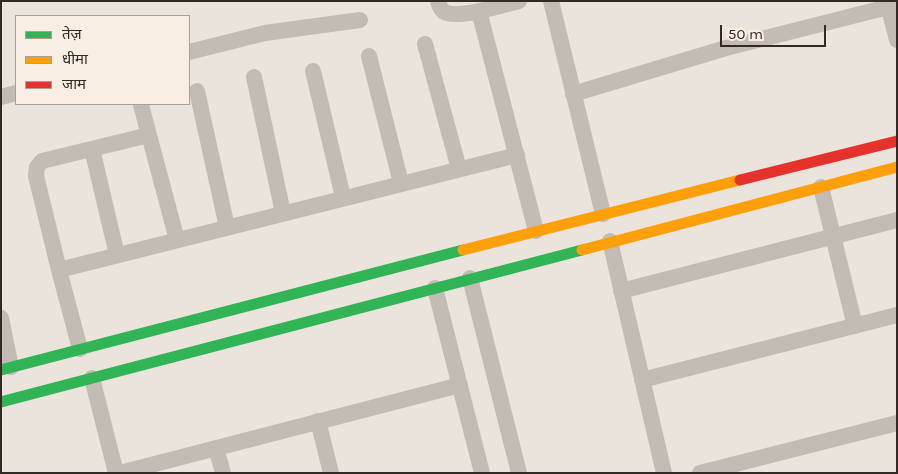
<!DOCTYPE html>
<html>
<head>
<meta charset="utf-8">
<style>
  body { margin:0 }
  #map { position:relative; width:898px; height:474px; overflow:hidden; background:#eae4dc; font-family:Karla,"Noto Sans Devanagari",sans-serif }
  canvas { display:block }
  .frame { position:absolute; inset:0; border:2px solid #332a25; pointer-events:none }
  .legend { position:absolute; left:15px; top:15px; width:175px; height:90px; box-sizing:border-box; background:#f8efe2; border:1px solid #a9a096; margin:0; padding:6px 9px; list-style:none; font-size:15px; color:#332a25 }
  .legend li { display:flex; align-items:center; gap:10px; height:25px }
  .legend b { width:25px; border:1px solid #a9a096 }
  .scale { position:absolute; left:720px; top:25px; width:106px; height:22px; box-sizing:border-box; border:2px solid #332a25; border-top:0; padding-left:6px; font-size:15px; line-height:18px; white-space:nowrap; color:#332a25; -webkit-text-stroke:4px #f8efe2; paint-order:stroke }
</style>
</head>
<body>
<div id="map">
<canvas width="898" height="474"></canvas>
<div class="frame"></div>
<ul class="legend">
<li><b style="height:6px;background:#30b455"></b>तेज़</li>
<li><b style="height:6px;background:#ff9f0a"></b>धीमा</li>
<li><b style="height:6px;background:#e5322d"></b>जाम</li>
</ul>
<div class="scale">50 m</div>
</div>
<script>
const context = document.querySelector('canvas').getContext('2d');
context.lineJoin = 'round';
function strokePath(path, color, width, dash) { context.strokeStyle = color; context.lineWidth = width; context.lineCap = dash ? 'butt' : 'round'; context.setLineDash(dash || []); context.stroke(path); }
const street = new Path2D(`
  M438,1C439,6 442,12 447,13C461,18 504,5 519,1
  M551,1L603,214
  M887,1L897,40
  M479,11L536,231
  M425,44L459,169
  M189,52L265,33L360,20
  M369,56L401,183
  M313,71L343,197
  M254,77L283,213
  M197,91L227,227
  M573,94L726,48L888,7
  M1,97L16,93
  M141,105L177,240
  M92,149L117,255
  M821,187L855,326
  M610,241L664,473
  M59,270L517,155
  M470,278L519,473
  M435,288L482,473
  M621,291L897,220
  M1,318L11,367
  M80,349L59,270L36,176L37,167L42,161L149,135
  M92,378L116,473
  M642,380L897,315
  M318,421L331,473
  M216,448L223,473
  M120,473L460,385
  M700,473L897,423`);
const fast = new Path2D(`
  M1,370L463,250
  M1,402L582,250`);
const slow = new Path2D(`
  M463,250L740,180
  M582,250L897,167`);
const jam = new Path2D(`
  M740,180L897,141`);
strokePath(street, '#c3bcb5', 16);
strokePath(fast, '#30b455', 11);
strokePath(slow, '#ff9f0a', 11);
strokePath(jam, '#e5322d', 11);
</script>
</body>
</html>
